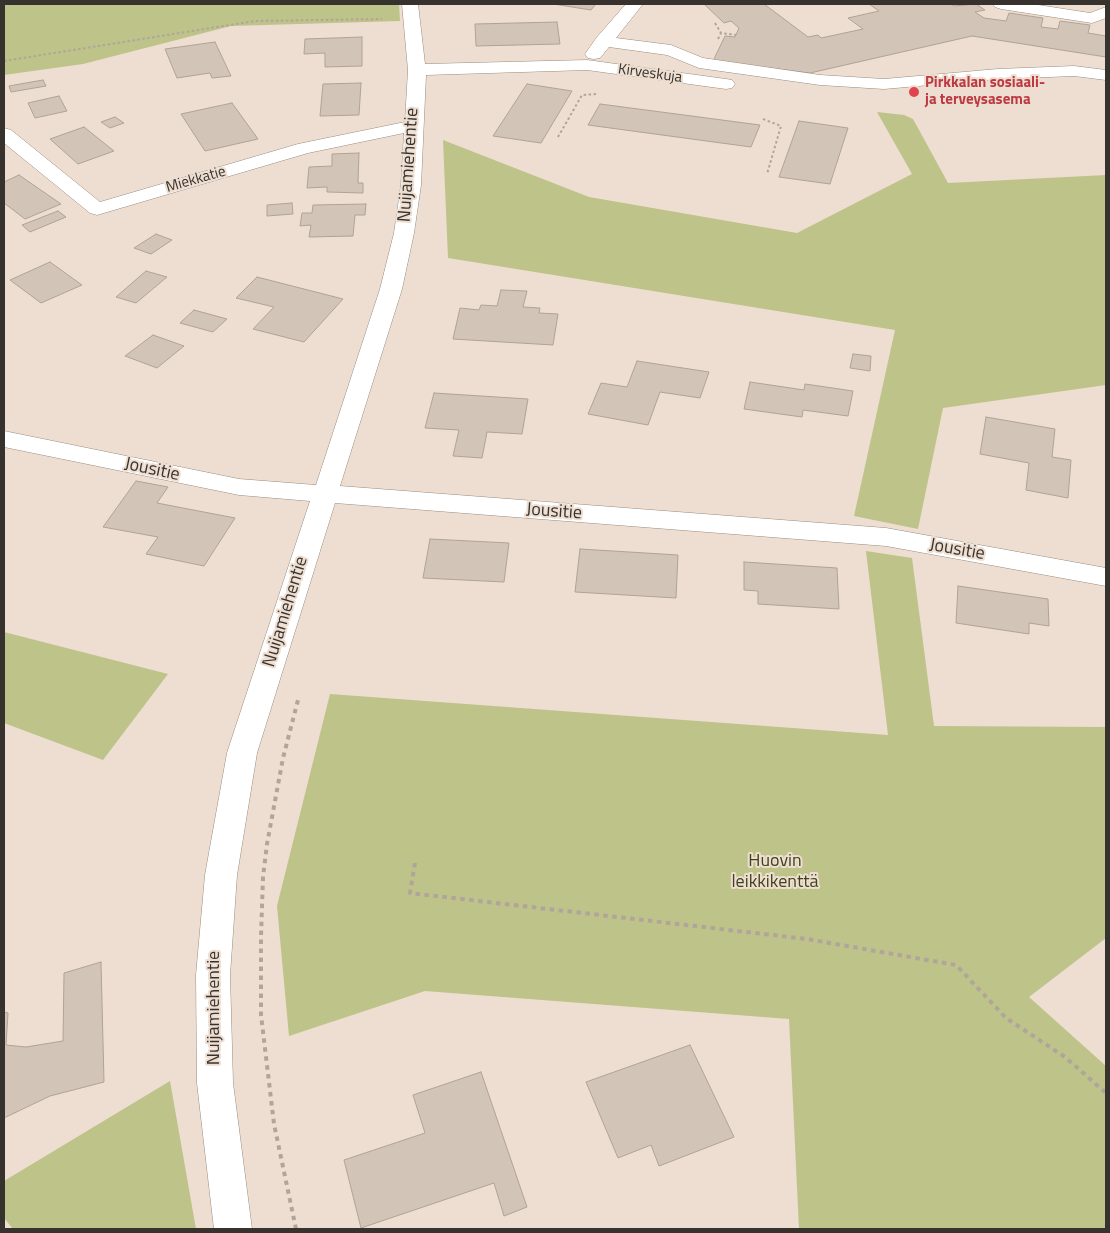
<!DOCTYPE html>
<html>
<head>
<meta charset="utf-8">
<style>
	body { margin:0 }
	#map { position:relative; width:1110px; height:1233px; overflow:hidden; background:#edded1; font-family:"Titillium Web",sans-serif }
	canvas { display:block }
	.frame { position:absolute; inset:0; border:5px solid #37322d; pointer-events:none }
</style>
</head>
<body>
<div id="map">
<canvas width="1110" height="1233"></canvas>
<div class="frame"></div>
</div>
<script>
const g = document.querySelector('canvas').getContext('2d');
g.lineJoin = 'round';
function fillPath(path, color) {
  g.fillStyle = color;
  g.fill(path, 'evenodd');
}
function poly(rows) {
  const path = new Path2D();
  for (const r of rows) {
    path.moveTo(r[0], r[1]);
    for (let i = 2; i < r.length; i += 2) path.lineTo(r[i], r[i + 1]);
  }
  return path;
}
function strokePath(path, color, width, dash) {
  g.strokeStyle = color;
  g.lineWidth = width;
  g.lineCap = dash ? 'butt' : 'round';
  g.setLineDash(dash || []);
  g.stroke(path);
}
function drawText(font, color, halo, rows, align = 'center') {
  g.font = font + ' "Titillium Web",sans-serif';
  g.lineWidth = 4;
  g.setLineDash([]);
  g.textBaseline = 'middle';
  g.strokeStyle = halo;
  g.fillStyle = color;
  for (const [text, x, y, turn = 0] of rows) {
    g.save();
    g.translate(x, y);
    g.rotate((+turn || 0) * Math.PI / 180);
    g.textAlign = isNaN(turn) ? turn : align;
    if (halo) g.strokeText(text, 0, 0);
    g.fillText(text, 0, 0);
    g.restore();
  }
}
fillPath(poly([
	[4,4,399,4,400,21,231,26,83,64,4,75],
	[877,112,904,115,913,119,948,183,1106,175,1106,385,943,408,918,529,854,516,895,330,448,258,443,140,589,197,797,233,912,174],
	[866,551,912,558,934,726,1106,727,1106,938,1029,997,1106,1066,1106,1229,799,1229,789,1019,425,991,289,1036,277,906,330,694,888,735],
	[4,632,168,674,103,760,4,723],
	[170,1081,196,1229,13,1229,4,1218,4,1181]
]), '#bdc389');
const building = poly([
	[553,4,596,4,591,10,553,4],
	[704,4,764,4,808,37,818,35,821,38,863,29,848,18,879,11,869,4,951,4,954,6,976,4,985,10,975,12,984,18,1006,21,1009,13,1043,18,1041,27,1058,29,1060,21,1090,25,1088,33,1106,36,1106,57,972,36,810,73,713,61,725,36,735,37,739,28,731,21,724,23,704,4],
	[557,22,560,44,476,46,475,24,557,22],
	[362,37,362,66,325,67,325,53,304,54,305,39,362,37],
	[215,42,231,76,212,78,210,73,177,78,165,49,215,42],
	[43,80,46,86,11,92,9,86,43,80],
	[361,83,359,115,320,116,323,84,361,83],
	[527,84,572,91,541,143,493,136,527,84],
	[59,96,67,111,35,118,28,103,59,96],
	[232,103,258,139,205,151,181,114,232,103],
	[600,104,760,125,751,147,588,125,600,104],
	[115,117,124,123,110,128,101,122,115,117],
	[799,121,848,128,830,184,779,177,799,121],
	[84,127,114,151,78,164,50,139,84,127],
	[359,153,358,183,363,183,363,193,327,192,327,187,307,188,309,167,332,166,332,154,359,153],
	[19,175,61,204,25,219,4,203,4,182,19,175],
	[292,203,293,214,267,216,267,205,292,203],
	[366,204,365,215,355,215,353,236,309,237,311,225,300,226,302,213,312,213,313,205,366,204],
	[58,211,66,217,30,232,22,225,58,211],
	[156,234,172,240,151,254,134,248,156,234],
	[50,262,82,285,41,303,10,280,50,262],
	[146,271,167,277,136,303,116,297,146,271],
	[257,277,343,299,304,342,253,329,274,307,236,298,257,277],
	[501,290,527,291,523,307,540,308,539,313,558,314,553,345,453,339,460,308,479,310,481,305,497,306,501,290],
	[194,310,227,319,213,332,180,323,194,310],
	[153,335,184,346,157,368,125,356,153,335],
	[853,354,871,356,870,371,850,368,853,354],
	[637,361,709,372,700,398,660,392,648,425,588,414,601,383,627,387,637,361],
	[750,382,804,390,805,384,853,391,848,416,803,410,802,417,744,409,750,382],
	[434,393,528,399,522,434,487,432,482,458,453,456,459,430,425,428,434,393],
	[986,417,1055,429,1052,457,1071,460,1068,498,1026,490,1029,463,980,454,986,417],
	[136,481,168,487,157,503,235,518,204,566,146,554,158,537,103,527,136,481],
	[430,539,509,543,504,582,423,578,430,539],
	[580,549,678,555,676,598,575,592,580,549],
	[744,562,837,568,839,609,758,604,758,591,744,590,744,562],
	[958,586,1048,599,1049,626,1029,623,1029,634,956,623,958,586],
	[101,962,104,1082,50,1096,4,1118,4,1012,8,1013,6,1045,26,1047,63,1041,64,973,101,962],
	[690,1045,734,1137,659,1166,651,1145,618,1158,586,1082,690,1045],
	[481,1072,527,1207,504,1216,494,1183,361,1228,344,1160,425,1133,413,1095,481,1072]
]);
fillPath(building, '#d2c4b7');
strokePath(building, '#b0a295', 1);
const minor = poly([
	[402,4,418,4,425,64,587,60,726,79,732,80,735,84,732,88,726,89,587,70,426,75,421,185,414,233,402,289,340,486,886,528,1106,568,1106,586,886,546,335,503,257,753,237,875,230,975,233,1083,252,1229,214,1229,197,1083,196,975,205,875,227,753,310,501,239,495,4,447,4,431,239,479,316,485,380,289,394,233,401,185,404,133,308,153,97,215,90,213,4,143,4,128,11,130,100,202,298,144,405,122,408,70,402,4],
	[626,4,643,4,616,38,671,45,703,58,820,75,884,79,998,69,1074,66,1106,70,1106,80,1074,76,998,79,884,89,820,85,699,68,667,55,609,47,600,58,594,59,588,58,585,54,597,37,626,4],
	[993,4,1032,4,1090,13,1106,7,1106,18,1092,23,1001,9,995,7,993,4]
]);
strokePath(minor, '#998c80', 1);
strokePath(poly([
	[715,23,721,33],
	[718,39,721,33,736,35],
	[4,61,255,21,382,19],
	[763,119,781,126,767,174],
	[558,137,582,95,597,94]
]), '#b1a59b', 2, [2.5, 2.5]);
strokePath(poly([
	[415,863,410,893,807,939,956,965,1006,1018,1065,1057,1106,1093],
	[296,1229,274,1124,261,1015,261,937,263,877,267,844,283,758,298,700]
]), '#b1a59b', 4, [4.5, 4.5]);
fillPath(minor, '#fff');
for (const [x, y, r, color] of [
	[914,92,6,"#e0444e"]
]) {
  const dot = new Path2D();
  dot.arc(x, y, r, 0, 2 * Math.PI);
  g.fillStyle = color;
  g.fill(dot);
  strokePath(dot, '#edded1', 2);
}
drawText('15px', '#37322d', '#edded1', [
	["Kirveskuja",650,74,8],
	["Miekkatie",196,180,-16]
]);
drawText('bold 15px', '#be3a42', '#edded1', [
	["Pirkkalan sosiaali-",925,83],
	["ja terveysasema",925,100]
], 'left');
drawText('18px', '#37322d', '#edded1', [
	["Nuijamiehentie",409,165,-86],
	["Jousitie",152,470,12],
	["Jousitie",554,512,4],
	["Jousitie",957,550,10],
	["Nuijamiehentie",286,612,-73],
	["Nuijamiehentie",215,1008,-90]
]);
drawText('18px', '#40431b', '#edded1', [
	["Huovin",775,862],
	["leikkikenttä",775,883]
]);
</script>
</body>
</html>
